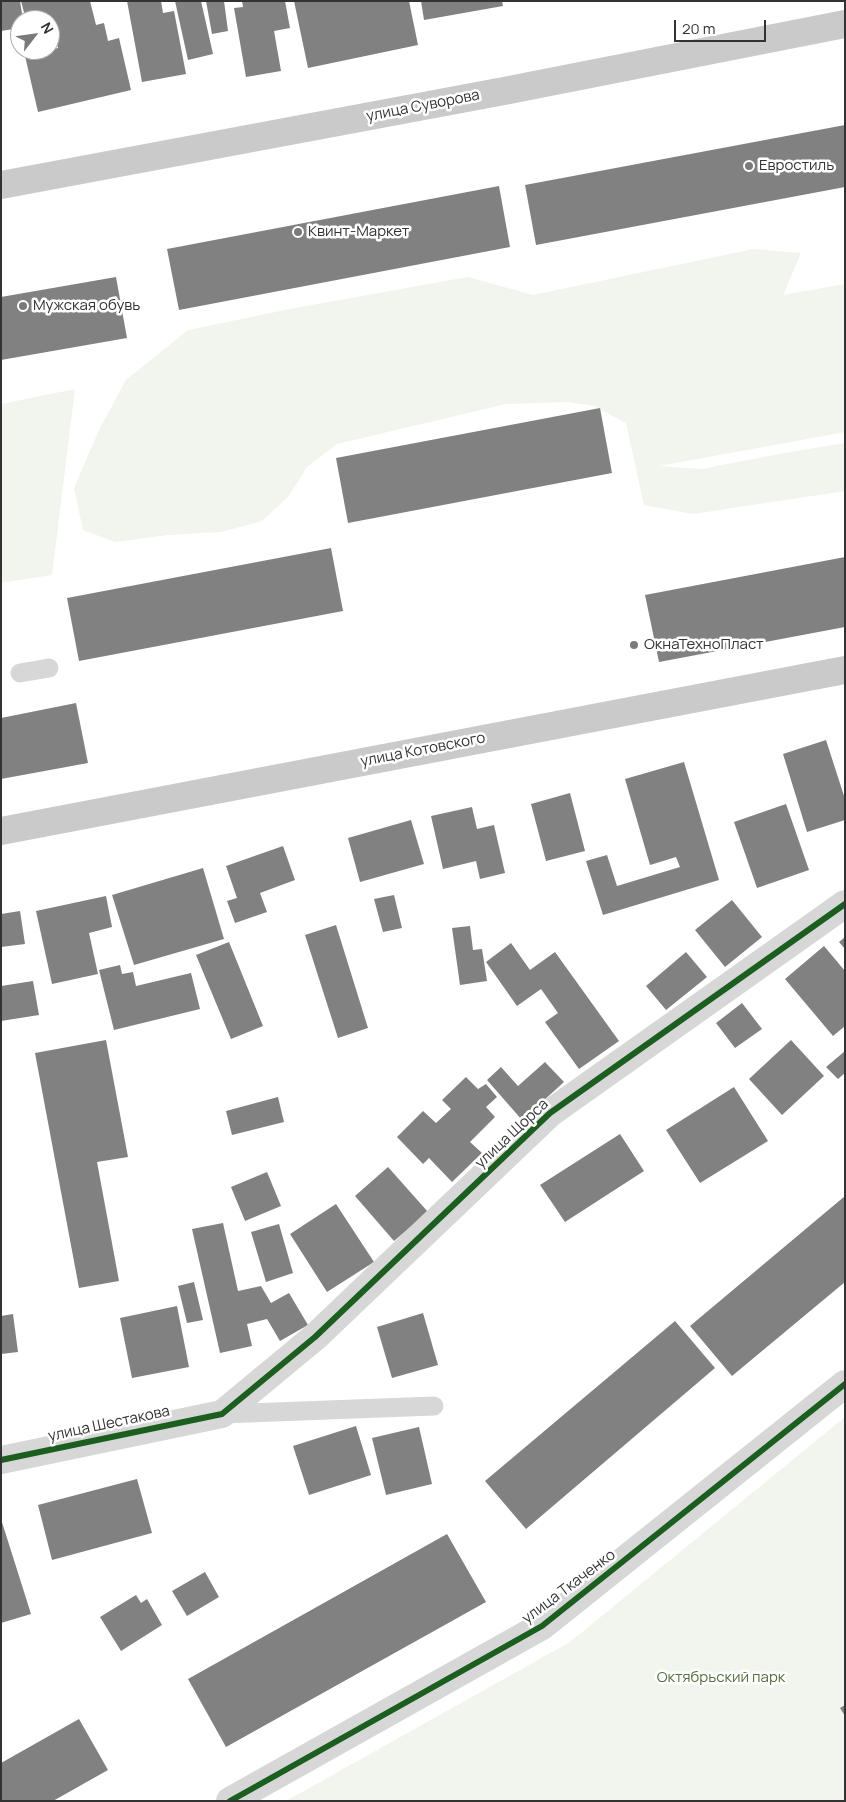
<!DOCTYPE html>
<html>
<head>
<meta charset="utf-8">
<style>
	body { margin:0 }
	#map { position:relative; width:846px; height:1802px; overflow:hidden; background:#fff; font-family:Manrope,sans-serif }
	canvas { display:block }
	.frame { position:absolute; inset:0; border:2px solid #333; pointer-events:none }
	.north { position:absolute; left:10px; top:10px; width:50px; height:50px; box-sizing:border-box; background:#fff; border:1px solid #adadad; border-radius:50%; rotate:60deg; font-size:14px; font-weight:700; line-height:20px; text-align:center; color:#333 }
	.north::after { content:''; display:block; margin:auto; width:18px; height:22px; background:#7a7a7a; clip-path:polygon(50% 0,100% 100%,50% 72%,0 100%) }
	.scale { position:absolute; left:674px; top:20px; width:92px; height:22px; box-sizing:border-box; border:2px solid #333; border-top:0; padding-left:6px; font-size:15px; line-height:18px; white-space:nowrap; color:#333; -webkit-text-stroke:4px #fff; paint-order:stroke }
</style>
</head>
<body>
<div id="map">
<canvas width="846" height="1802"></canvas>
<div class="frame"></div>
<div class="north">N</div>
<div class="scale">20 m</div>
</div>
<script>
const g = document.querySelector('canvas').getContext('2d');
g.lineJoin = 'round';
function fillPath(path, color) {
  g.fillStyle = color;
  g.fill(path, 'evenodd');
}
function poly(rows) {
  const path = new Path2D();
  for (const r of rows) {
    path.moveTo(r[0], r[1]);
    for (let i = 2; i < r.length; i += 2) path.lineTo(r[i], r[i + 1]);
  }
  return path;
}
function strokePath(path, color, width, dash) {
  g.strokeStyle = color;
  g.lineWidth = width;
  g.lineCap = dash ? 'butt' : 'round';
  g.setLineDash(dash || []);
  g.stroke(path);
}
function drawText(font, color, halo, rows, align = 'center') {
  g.font = font + ' Manrope,sans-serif';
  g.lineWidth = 5;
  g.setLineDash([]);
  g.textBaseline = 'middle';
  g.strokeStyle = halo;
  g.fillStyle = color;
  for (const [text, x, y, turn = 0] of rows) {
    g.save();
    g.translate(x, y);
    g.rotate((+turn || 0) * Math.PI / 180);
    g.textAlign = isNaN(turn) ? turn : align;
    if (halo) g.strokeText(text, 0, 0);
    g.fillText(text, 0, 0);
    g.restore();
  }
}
fillPath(poly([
	[754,249,801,253,783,295,845,284,845,432,659,466,702,469,779,454,845,443,845,491,693,514,644,505,626,423,594,406,568,402,506,404,337,444,307,467,288,497,262,521,221,532,168,535,115,542,83,530,74,488,100,428,126,380,188,330,295,308,468,277,533,295],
	[75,389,52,575,1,583,1,404],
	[845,1417,845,1801,286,1801,570,1642]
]), '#f1f5ed');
fillPath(poly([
	[1,1,20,1,23,20,20,20,20,28,1,31],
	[21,1,90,1,96,25,104,23,108,41,119,38,131,90,38,112,25,56,58,48,54,32,50,33,50,20,26,20],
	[127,1,161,1,163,13,174,11,186,74,142,82],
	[175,1,201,1,213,54,188,60],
	[206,1,224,1,228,31,212,34],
	[242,1,285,1,290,28,274,31,281,71,246,77,234,8,243,7],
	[294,1,409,1,418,45,308,68],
	[421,1,502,1,503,6,424,20],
	[845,125,845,187,536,245,525,185],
	[499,186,510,247,179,310,167,249],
	[116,277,127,338,1,360,1,297],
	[600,408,612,473,348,523,336,458],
	[331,548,343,611,79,661,67,598],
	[845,557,845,627,659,662,645,595],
	[76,703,88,763,1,779,1,718],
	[826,740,845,799,845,820,807,832,783,754],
	[684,762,719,880,603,915,586,861,607,855,617,886,680,867,676,857,650,865,625,779],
	[570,793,585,851,546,861,531,804],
	[786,804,809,870,757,888,734,822],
	[472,807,477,829,494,825,505,873,480,879,476,861,443,869,431,816],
	[411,820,424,864,360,882,348,838],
	[283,846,295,880,260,893,267,912,235,923,227,901,237,898,226,866],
	[203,868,224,939,134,965,112,895],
	[394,895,402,928,383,932,374,899],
	[106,896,112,927,89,933,98,974,52,984,36,911],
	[732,900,762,937,725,967,695,930],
	[20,911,25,944,1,947,1,914],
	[336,925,368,1028,338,1038,305,935],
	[470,926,473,950,482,949,487,981,460,985,452,928],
	[845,937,845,949,839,942],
	[229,942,263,1026,231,1039,196,955],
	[511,943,530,970,555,952,619,1041,579,1069,545,1022,558,1013,541,989,517,1006,486,962],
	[824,946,845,971,845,1026,833,1036,785,979],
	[686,952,707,977,666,1010,646,986],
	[120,965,122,974,133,972,136,986,191,973,200,1009,114,1030,99,970],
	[33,981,39,1015,1,1021,1,986],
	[742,1003,762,1029,735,1048,716,1023],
	[106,1040,128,1157,97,1162,119,1281,79,1288,35,1053],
	[791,1040,824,1076,782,1115,749,1079],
	[845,1051,845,1073,838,1079,826,1067],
	[545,1062,564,1082,522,1120,487,1080,501,1067,518,1086],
	[466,1077,478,1089,486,1084,497,1097,486,1107,495,1117,470,1142,482,1153,452,1182,429,1158,423,1164,397,1137,423,1111,436,1123,451,1109,442,1100],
	[734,1087,768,1141,700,1183,666,1130],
	[278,1097,284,1122,232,1135,226,1111],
	[620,1134,644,1171,565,1222,540,1185],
	[388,1167,428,1212,394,1241,355,1196],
	[267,1172,281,1206,245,1221,231,1187],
	[845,1196,845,1282,732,1376,690,1326],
	[336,1204,374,1262,327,1292,290,1234],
	[223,1223,238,1291,261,1286,271,1303,289,1293,308,1325,280,1341,267,1319,247,1324,252,1346,220,1353,192,1229],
	[279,1224,293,1273,266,1282,251,1232],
	[194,1282,203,1320,187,1323,178,1286],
	[177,1306,189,1367,132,1378,120,1318],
	[423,1313,438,1365,392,1378,377,1327],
	[13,1314,18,1352,1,1354,1,1316],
	[675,1321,715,1368,526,1529,485,1481],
	[356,1426,371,1475,309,1495,293,1446],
	[419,1427,432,1484,386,1495,372,1438],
	[137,1479,152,1533,52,1560,38,1505],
	[1,1519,31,1614,1,1623],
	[447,1534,486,1602,226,1747,188,1679],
	[205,1572,219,1597,187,1616,172,1591],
	[136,1595,141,1603,147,1599,162,1625,121,1651,100,1617],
	[845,1705,845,1716,840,1708],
	[79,1719,108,1770,53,1801,1,1801,1,1763]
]), '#818181');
strokePath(poly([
	[20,673,49,668],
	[222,1414,434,1406]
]), '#d7d7d7', 19);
strokePath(poly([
	[1,1460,222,1414,315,1337,550,1113,845,904],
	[230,1801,542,1626,845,1384]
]), '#d7d7d7', 28);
strokePath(poly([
	[1,185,504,91,845,24],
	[1,831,845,670]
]), '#cacaca', 28);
strokePath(poly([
	[1,1460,222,1414,315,1337,550,1113,845,904],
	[230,1801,542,1626,845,1384]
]), '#1b5e20', 6);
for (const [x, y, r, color] of [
	[749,166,5,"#7a7a7a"],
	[298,232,5,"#7a7a7a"],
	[23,306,5,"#7a7a7a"],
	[634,645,5,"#7a7a7a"]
]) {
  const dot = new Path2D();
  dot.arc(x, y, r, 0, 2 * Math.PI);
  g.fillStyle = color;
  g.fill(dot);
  strokePath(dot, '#fff', 2);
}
drawText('15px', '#333', '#fff', [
	["улица Суворова",423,106,-11],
	["улица Котовского",423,750,-11],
	["улица Щорса",512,1134,-43],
	["улица Шестакова",109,1424,-12],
	["улица Ткаченко",569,1587,-37]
]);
drawText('15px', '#333', '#fff', [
	["Евростиль",759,166],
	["Квинт-Маркет",308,232],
	["Мужская обувь",33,306],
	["ОкнаТехноПласт",644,645]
], 'left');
drawText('15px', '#56703f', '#fff', [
	["Октябрьский парк",721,1678]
]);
</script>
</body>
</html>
